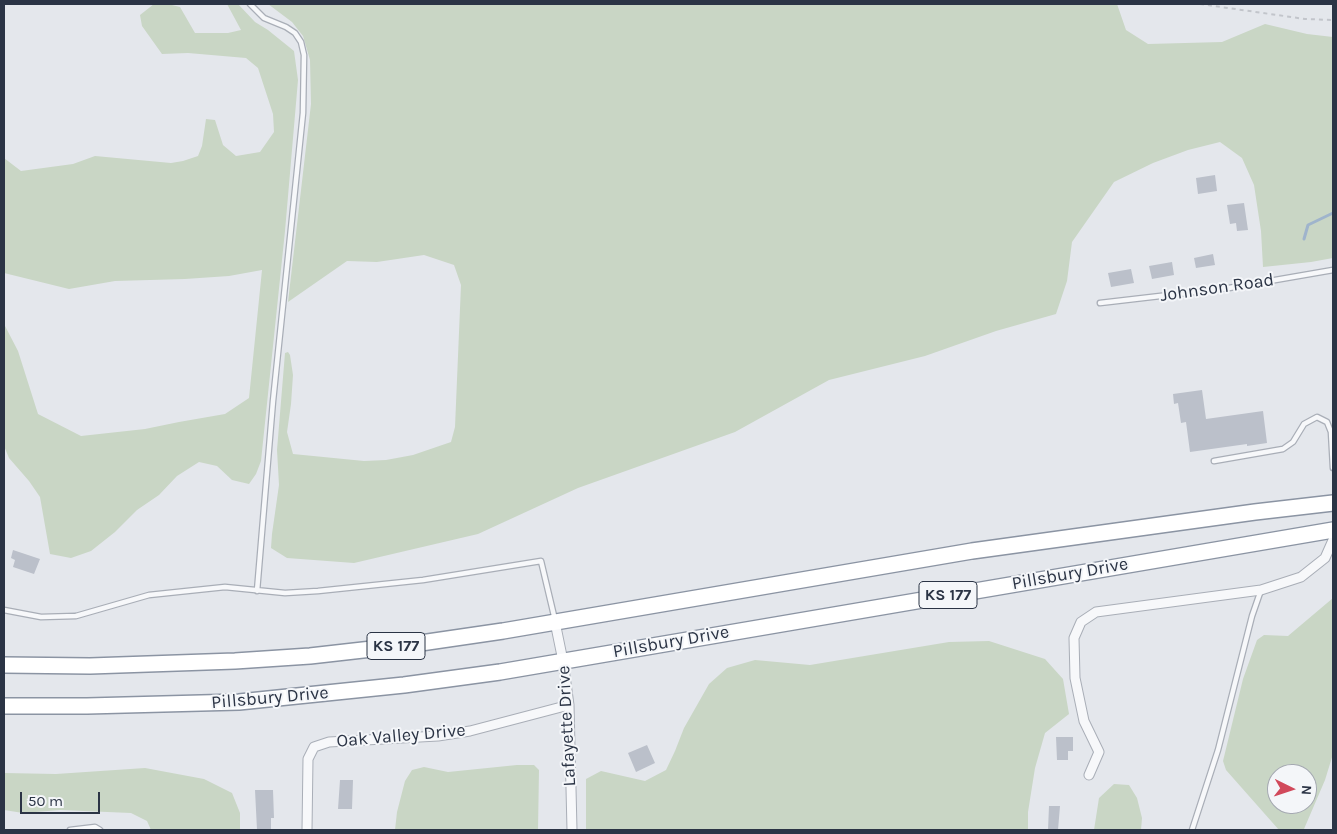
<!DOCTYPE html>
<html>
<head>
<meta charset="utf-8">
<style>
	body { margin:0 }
	#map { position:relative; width:1337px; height:834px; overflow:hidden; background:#e4e7ec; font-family:Karla,sans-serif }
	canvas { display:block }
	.frame { position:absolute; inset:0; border:5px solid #2b3445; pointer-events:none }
	.north { position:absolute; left:1267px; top:764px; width:50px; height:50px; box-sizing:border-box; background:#f4f6f9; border:1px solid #a4a8b1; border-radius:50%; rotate:94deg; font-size:14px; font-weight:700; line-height:20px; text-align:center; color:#2b3445 }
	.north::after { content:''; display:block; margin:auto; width:18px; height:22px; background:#d1495b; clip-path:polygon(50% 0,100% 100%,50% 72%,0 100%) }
	.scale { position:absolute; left:20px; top:792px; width:80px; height:22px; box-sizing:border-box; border:2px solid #2b3445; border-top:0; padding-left:6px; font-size:15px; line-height:18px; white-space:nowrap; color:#2b3445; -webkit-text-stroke:4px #f4f6f9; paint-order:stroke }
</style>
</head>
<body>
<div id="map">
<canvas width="1337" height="834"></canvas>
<div class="frame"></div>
<div class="north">N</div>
<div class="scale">50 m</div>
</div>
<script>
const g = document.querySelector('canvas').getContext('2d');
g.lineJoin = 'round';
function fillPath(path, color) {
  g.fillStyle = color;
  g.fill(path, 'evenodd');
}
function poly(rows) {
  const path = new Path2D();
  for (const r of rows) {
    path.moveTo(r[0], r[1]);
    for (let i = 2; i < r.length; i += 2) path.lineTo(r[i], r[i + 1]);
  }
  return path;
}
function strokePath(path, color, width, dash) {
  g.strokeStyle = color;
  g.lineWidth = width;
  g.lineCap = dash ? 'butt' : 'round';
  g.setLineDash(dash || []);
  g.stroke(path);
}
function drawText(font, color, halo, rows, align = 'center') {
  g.font = font + ' Karla,sans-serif';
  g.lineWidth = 4;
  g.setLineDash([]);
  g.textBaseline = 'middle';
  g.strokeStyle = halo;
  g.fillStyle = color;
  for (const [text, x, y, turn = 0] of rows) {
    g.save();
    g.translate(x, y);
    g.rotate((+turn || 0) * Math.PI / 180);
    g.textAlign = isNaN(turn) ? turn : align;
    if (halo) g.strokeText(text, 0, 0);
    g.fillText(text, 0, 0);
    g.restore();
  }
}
fillPath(poly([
	[154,4,172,5,180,7,195,33,228,33,241,30,227,4,238,4,255,22,268,30,294,51,298,80,285,231,261,461,256,474,249,484,232,480,217,466,199,462,177,476,159,495,137,510,115,532,91,551,71,558,50,554,40,497,29,481,9,458,4,446,4,324,18,351,38,414,81,436,145,429,179,422,225,414,249,398,262,270,229,276,185,279,115,281,69,289,4,273,4,158,21,171,73,164,95,156,171,163,183,161,198,156,202,146,206,119,215,120,223,145,236,156,260,152,274,132,273,114,258,68,246,58,188,53,162,54,142,26,140,15],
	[268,4,1117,4,1126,30,1148,44,1222,42,1265,24,1307,34,1333,37,1333,258,1311,262,1263,267,1261,231,1254,185,1242,158,1220,142,1188,150,1153,163,1114,182,1072,242,1067,281,1056,314,996,331,925,356,829,380,735,432,578,488,478,534,354,563,287,558,271,548,272,534,279,485,277,450,285,353,288,352,290,355,293,375,291,404,287,432,293,454,364,461,386,460,413,455,451,442,455,427,461,285,454,265,424,255,377,262,347,261,288,302,311,104,310,60,303,36,292,22],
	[1333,598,1333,754,1325,780,1304,829,1279,830,1226,770,1223,761,1243,679,1257,640,1264,635,1288,636],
	[1277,774,1307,774,1307,804,1277,804],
	[989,641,1045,659,1063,679,1069,714,1045,733,1035,768,1028,812,1028,830,586,830,586,779,601,771,645,781,666,770,675,751,684,728,709,684,727,668,755,660,810,665,949,642],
	[517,765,534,765,539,770,538,830,395,830,397,812,405,781,412,770,424,767,448,772],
	[145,768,204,779,232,793,240,813,240,830,151,830,147,821,131,813,60,810,23,813,4,810,4,773,56,774],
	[1114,784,1129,785,1137,798,1142,818,1141,830,1094,830,1099,798]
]), '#c9d6c5');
strokePath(poly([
	[1304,239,1308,225,1333,213]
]), '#9fb4cc', 3);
fillPath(poly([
	[1215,175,1217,191,1198,194,1196,178],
	[1244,203,1248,230,1237,231,1236,223,1230,224,1227,205],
	[1213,254,1215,265,1196,268,1194,258],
	[1172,262,1174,275,1152,279,1149,266],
	[1131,269,1134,283,1111,287,1108,273],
	[1202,390,1206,419,1263,411,1267,443,1247,446,1247,444,1190,452,1186,422,1181,423,1178,403,1174,404,1173,394],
	[13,550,40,559,34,574,13,567,15,560,11,558],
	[1056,737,1073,737,1073,751,1068,751,1068,760,1057,760],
	[647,745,655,763,636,772,628,753],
	[340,780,353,780,352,809,338,809],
	[255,790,273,790,274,818,271,818,271,830,257,830],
	[1049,806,1060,806,1058,830,1048,830]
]), '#bbc0ca');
const lane = poly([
	[250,4,264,18,286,27,295,33,301,42,304,55,303,113,273,401,257,591],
	[1100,303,1229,288,1333,270],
	[1214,461,1283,449,1293,442,1304,424,1317,417,1327,422,1331,432,1333,468],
	[4,610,41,617,76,616,149,595,225,587,285,593,318,591,423,580,541,561,555,620],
	[70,830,95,827,100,830],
	[1192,830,1218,750,1252,616,1261,590]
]);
const street = poly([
	[555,622,563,661,569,705,572,830],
	[1089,775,1099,752,1084,721,1075,678,1074,638,1081,622,1096,612,1261,590,1301,577,1325,558,1333,540],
	[307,830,308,759,314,747,329,742,438,736,470,731,569,705]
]);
const highway = poly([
	[4,665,90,666,235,661,310,656,407,645,503,631,972,551,1255,512,1333,503],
	[4,706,87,706,239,702,404,685,500,672,1333,530]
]);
strokePath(lane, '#a9aeb7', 7);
strokePath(street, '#a9aeb7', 11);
strokePath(highway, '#8b94a3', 18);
strokePath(poly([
	[1200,4,1305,19,1333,20]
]), '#c2c5cb', 2, [4, 4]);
strokePath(lane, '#f7f8fa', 4.5);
strokePath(street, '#f7f8fa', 9);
strokePath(highway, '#fff', 15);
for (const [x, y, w] of [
	[948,595,58],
	[396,646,58]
]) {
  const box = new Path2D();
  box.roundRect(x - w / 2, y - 13.5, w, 27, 4);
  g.fillStyle = '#f4f6f9';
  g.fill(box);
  strokePath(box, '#2b3445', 1);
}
drawText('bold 16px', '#2b3445', null, [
	["KS 177",948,595],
	["KS 177",396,646]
]);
drawText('18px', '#2b3445', '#f4f6f9', [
	["Johnson Road",1217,288,-8],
	["Pillsbury Drive",1070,574,-10],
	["Pillsbury Drive",671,642,-10],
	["Pillsbury Drive",270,698,-5],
	["Lafayette Drive",567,726,-93],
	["Oak Valley Drive",401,736,-5]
]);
</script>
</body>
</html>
